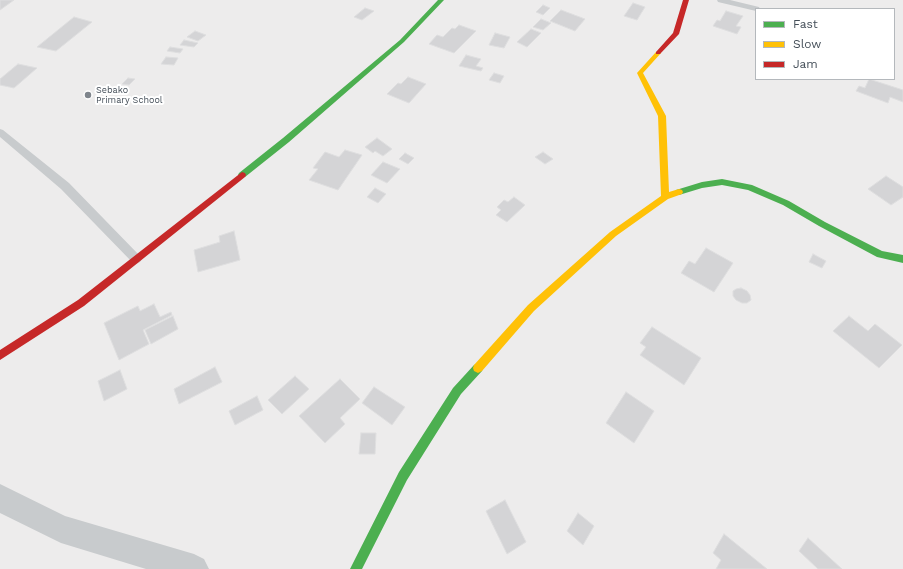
<!DOCTYPE html>
<html>
<head>
<meta charset="utf-8">
<style>
	body { margin:0 }
	#map { position:relative; width:903px; height:569px; overflow:hidden; background:#edecec; font-family:"Work Sans",sans-serif }
	canvas { display:block }
	.legend { position:absolute; left:755px; top:8px; width:140px; height:72px; box-sizing:border-box; background:#fff; border:1px solid #b4b8bc; margin:0; padding:5px 7px; list-style:none; font-size:12px; color:#444e58 }
	.legend li { display:flex; align-items:center; gap:8px; height:20px }
	.legend b { width:20px; border:1px solid #b4b8bc }
</style>
</head>
<body>
<div id="map">
<canvas width="903" height="569"></canvas>
<ul class="legend">
<li><b style="height:5px;background:#4caf50"></b>Fast</li>
<li><b style="height:5px;background:#ffc107"></b>Slow</li>
<li><b style="height:5px;background:#c62828"></b>Jam</li>
</ul>
</div>
<script>
const g = document.querySelector('canvas').getContext('2d');
g.lineJoin = 'round';
function fillPath(path, color) {
  g.fillStyle = color;
  g.fill(path, 'evenodd');
}
function poly(rows) {
  const path = new Path2D();
  for (const r of rows) {
    path.moveTo(r[0], r[1]);
    for (let i = 2; i < r.length; i += 2) path.lineTo(r[i], r[i + 1]);
  }
  return path;
}
function strokePath(path, color, width, dash) {
  g.strokeStyle = color;
  g.lineWidth = width;
  g.lineCap = dash ? 'butt' : 'round';
  g.setLineDash(dash || []);
  g.stroke(path);
}
function drawText(font, color, halo, rows, align = 'center') {
  g.font = font + ' "Work Sans",sans-serif';
  g.lineWidth = 4;
  g.setLineDash([]);
  g.textBaseline = 'middle';
  g.strokeStyle = halo;
  g.fillStyle = color;
  for (const [text, x, y, turn = 0] of rows) {
    g.save();
    g.translate(x, y);
    g.rotate((+turn || 0) * Math.PI / 180);
    g.textAlign = isNaN(turn) ? turn : align;
    if (halo) g.strokeText(text, 0, 0);
    g.fillText(text, 0, 0);
    g.restore();
  }
}
const building = poly([
	[0,0,14,0,0,10,0,0],
	[633,3,645,7,637,20,624,16,633,3],
	[543,5,550,8,543,15,536,12,543,5],
	[365,8,374,11,362,20,354,17,365,8],
	[561,10,585,19,575,31,550,21,561,10],
	[726,11,743,16,736,26,741,27,737,34,713,26,717,20,720,21,726,11],
	[74,17,92,22,56,51,37,47,74,17],
	[541,19,551,23,543,30,533,27,541,19],
	[459,25,476,31,454,53,429,44,437,35,443,37,452,28,455,29,459,25],
	[531,29,541,33,527,47,517,42,531,29],
	[195,31,206,35,198,41,187,37,195,31],
	[495,33,510,37,504,48,489,45,495,33],
	[184,40,198,43,194,47,180,45,184,40],
	[170,47,183,49,180,53,167,51,170,47],
	[466,55,481,59,476,66,483,68,481,71,459,66,466,55],
	[166,57,178,58,174,65,161,64,166,57],
	[18,64,37,68,14,88,0,85,0,79,18,64],
	[494,73,504,76,500,83,489,80,494,73],
	[408,77,426,84,409,103,387,94,398,83,401,84,408,77],
	[128,78,135,79,129,85,122,84,128,78],
	[869,79,903,90,903,102,890,97,888,103,856,91,859,86,865,88,869,79],
	[377,138,392,149,383,156,375,151,373,153,365,147,377,138],
	[345,150,362,155,338,190,309,180,318,169,313,168,325,152,339,157,345,150],
	[543,152,553,159,545,164,535,157,543,152],
	[405,153,414,158,408,164,399,159,405,153],
	[383,162,400,169,387,183,371,175,383,162],
	[886,176,903,187,903,197,891,205,868,189,886,176],
	[375,188,386,194,378,203,367,197,375,188],
	[514,197,525,205,507,222,496,215,501,210,497,207,504,200,508,202,514,197],
	[234,231,240,260,198,272,194,250,220,242,219,236,234,231],
	[706,248,733,263,714,292,681,273,689,261,695,264,706,248],
	[813,254,826,261,822,268,809,262,813,254],
	[741,288,747,291,750,295,751,300,747,303,742,303,736,300,733,296,733,291,736,289,741,288],
	[154,304,160,317,171,312,172,315,143,330,149,344,119,360,104,323,138,306,140,311,154,304],
	[173,316,178,329,151,344,145,330,173,316],
	[849,316,868,331,875,324,902,345,879,368,833,331,849,316],
	[652,327,701,358,684,385,640,355,646,347,640,343,652,327],
	[215,367,222,382,179,404,174,389,215,367],
	[120,370,127,389,104,401,98,381,120,370],
	[295,376,309,389,282,414,268,400,295,376],
	[340,379,360,399,340,418,345,424,325,443,299,416,340,379],
	[374,387,405,407,392,425,362,403,374,387],
	[626,392,654,411,634,443,606,423,626,392],
	[257,396,263,410,235,425,229,411,257,396],
	[361,433,376,433,375,454,359,454,361,433],
	[505,500,526,542,507,554,486,511,505,500],
	[578,513,594,526,583,545,567,531,578,513],
	[724,534,767,569,716,569,721,560,713,553,724,534],
	[808,538,842,569,818,569,799,551,808,538]
]);
fillPath(building, '#d4d4d6');
strokePath(building, '#dededf', 1);
fillPath(poly([
	[717,0,730,0,759,7,760,9,756,9,756,11,718,2,717,0],
	[0,129,3,130,69,183,140,256,142,259,140,262,136,264,132,262,61,189,0,137,0,129]
]), '#c8cbcd');
fillPath(poly([
	[0,484,65,516,194,554,204,559,209,569,146,569,61,543,0,513,0,484]
]), '#c8cbcd');
fillPath(poly([
	[438,0,444,0,404,42,289,142,245,177,239,177,238,175,239,173,283,138,400,40,438,0],
	[722,179,752,185,789,201,825,222,882,251,903,255,903,263,877,257,819,226,783,205,748,190,722,185,702,188,679,195,675,192,676,190,702,182,722,179],
	[478,363,482,365,483,368,482,371,461,394,407,480,362,569,350,569,399,472,453,388,474,365,478,363]
]), '#4caf50');
fillPath(poly([
	[658,51,661,53,643,73,666,116,669,192,679,189,682,190,683,192,682,194,668,199,616,236,534,311,482,371,478,373,474,371,473,368,474,365,528,305,610,232,661,196,658,116,637,73,656,52,658,51]
]), '#ffc107');
fillPath(poly([
	[683,0,689,0,679,34,660,54,656,54,656,52,673,33,683,0],
	[242,172,245,173,246,175,245,177,84,306,0,360,0,350,78,300,242,172]
]), '#c62828');
for (const [x, y, r, color] of [
	[88,95,4,"#7f858c"]
]) {
  const dot = new Path2D();
  dot.arc(x, y, r, 0, 2 * Math.PI);
  g.fillStyle = color;
  g.fill(dot);
  strokePath(dot, '#fff', 1.5);
}
drawText('9px', '#444e58', '#fff', [
	["Sebako",96,90],
	["Primary School",96,100]
], 'left');
</script>
</body>
</html>
